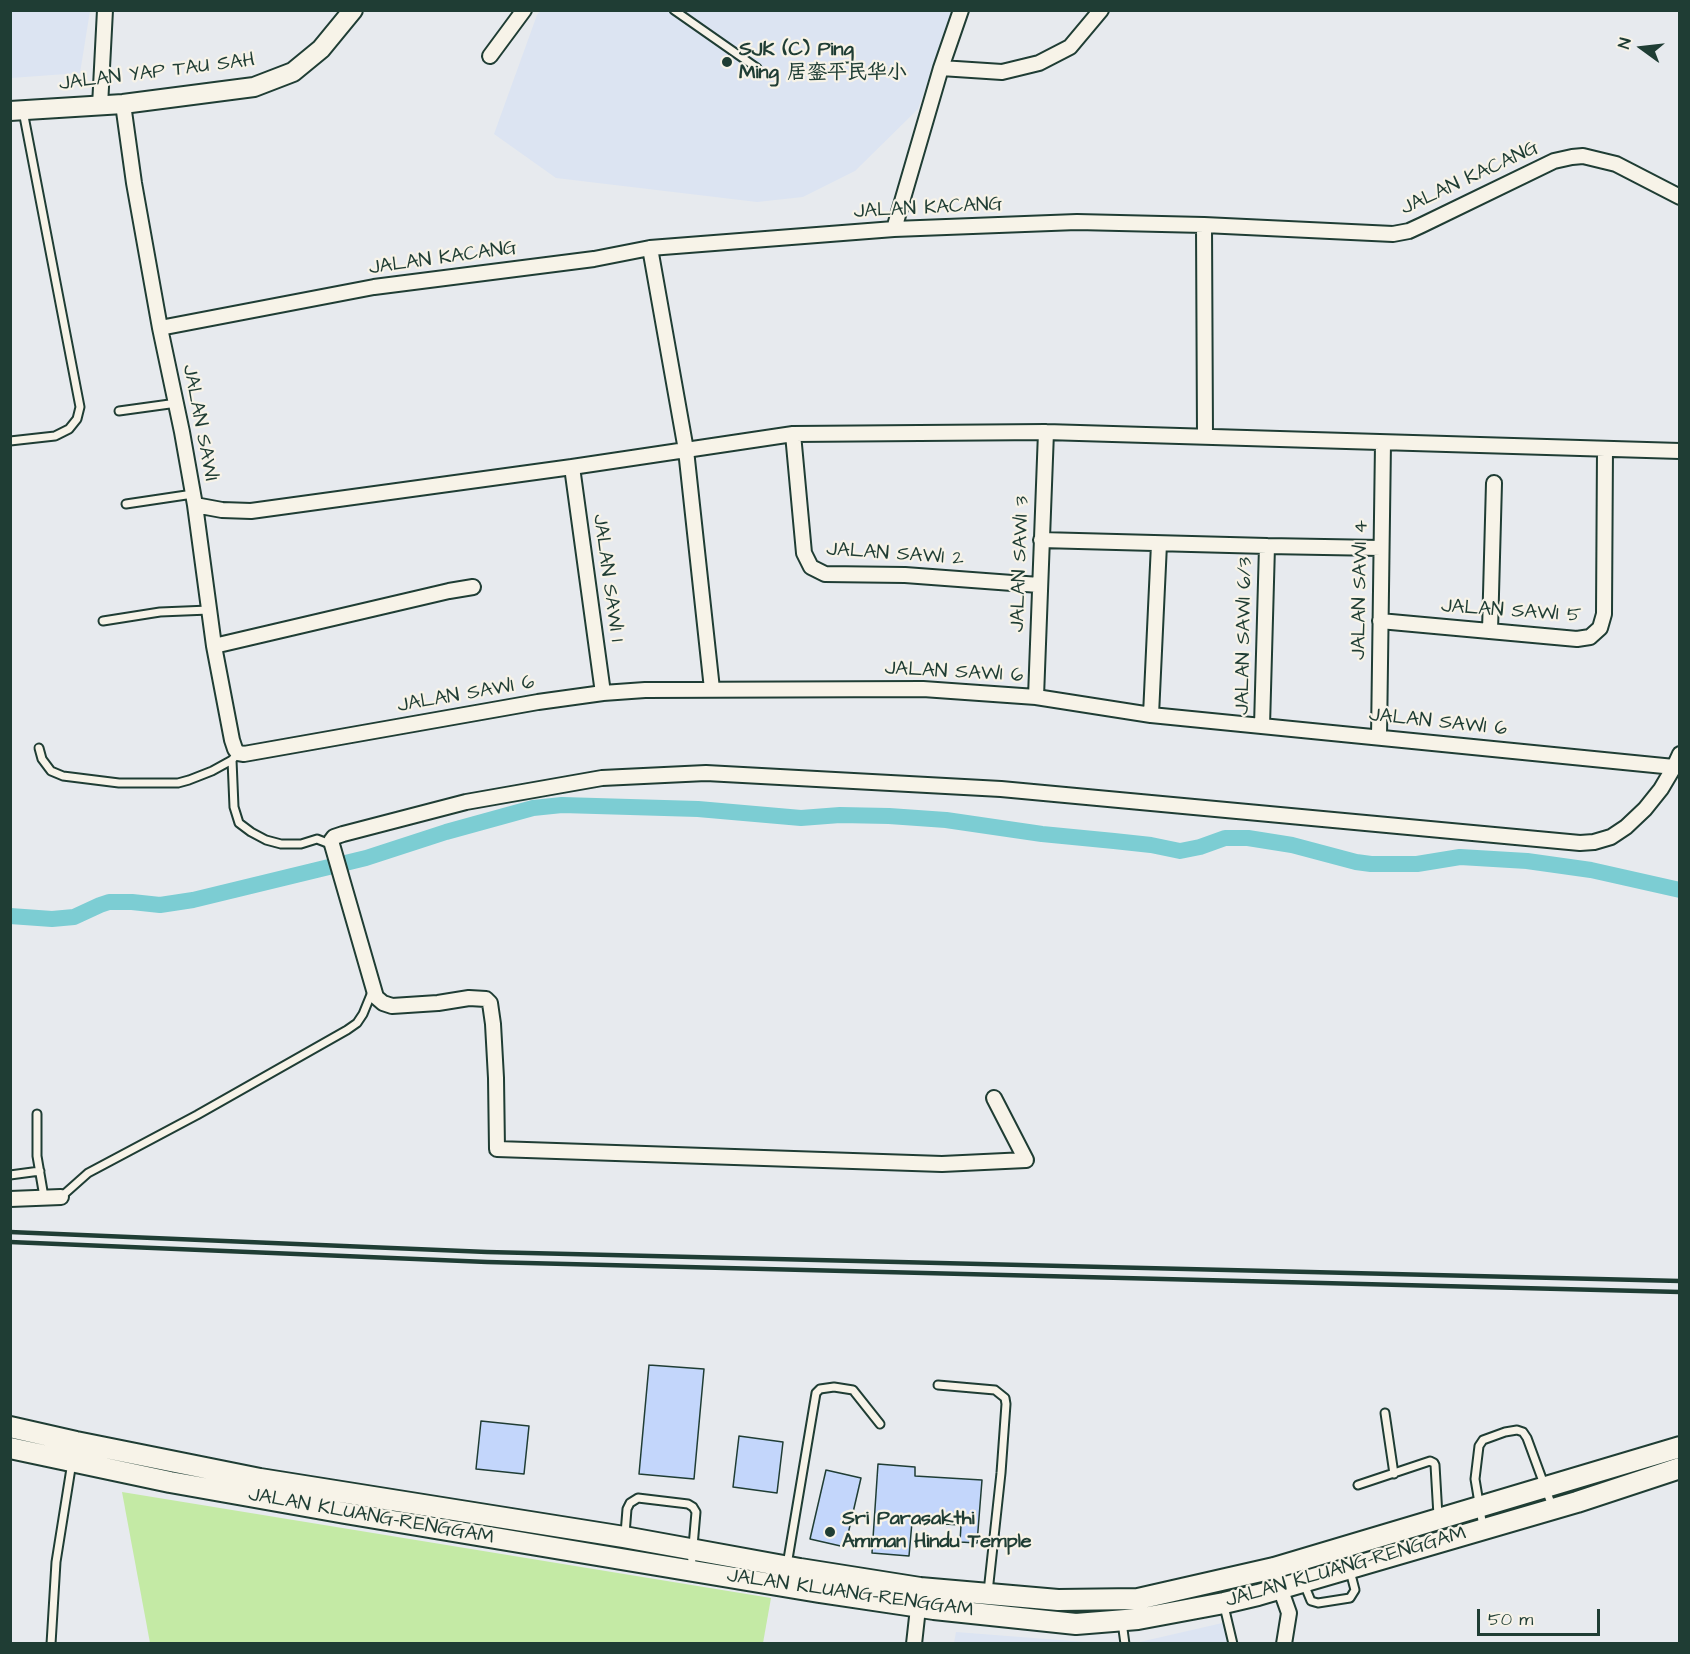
<!DOCTYPE html>
<html>
<head>
<meta charset="utf-8">
<style>
	body { margin:0 }
	#map { position:relative; width:1690px; height:1654px; overflow:hidden; background:#e7eaee; font-family:"Architects Daughter",sans-serif }
	canvas { display:block }
	.frame { position:absolute; inset:0; border:12px solid #1f3d34; pointer-events:none }
	.north { position:absolute; left:1612px; top:18px; width:60px; height:60px; -webkit-text-stroke:4px #f7f3e8; paint-order:stroke; rotate:285deg; font-size:16px; font-weight:700; line-height:24px; text-align:center; color:#1f3d34 }
	.north::after { content:''; display:block; margin:auto; width:21px; height:27px; background:#1f3d34; clip-path:polygon(50% 0,100% 100%,50% 72%,0 100%) }
	.scale { position:absolute; left:1477px; top:1609px; width:123px; height:27px; box-sizing:border-box; border:3px solid #1f3d34; border-top:0; padding-left:8px; font-size:18px; line-height:21px; white-space:nowrap; color:#1f3d34; -webkit-text-stroke:4px #f7f3e8; paint-order:stroke }
</style>
</head>
<body>
<div id="map">
<canvas width="1690" height="1654"></canvas>
<div class="frame"></div>
<div class="north">N</div>
<div class="scale">50 m</div>
</div>
<script>
const g = document.querySelector('canvas').getContext('2d');
g.lineJoin = 'round';
function fillPath(path, color) {
  g.fillStyle = color;
  g.fill(path, 'evenodd');
}
function poly(rows) {
  const path = new Path2D();
  for (const r of rows) {
    path.moveTo(r[0], r[1]);
    for (let i = 2; i < r.length; i += 2) path.lineTo(r[i], r[i + 1]);
  }
  return path;
}
function strokePath(path, color, width, dash) {
  g.strokeStyle = color;
  g.lineWidth = width;
  g.lineCap = dash ? 'butt' : 'round';
  g.setLineDash(dash || []);
  g.stroke(path);
}
function drawText(font, color, halo, rows, align = 'center') {
  g.font = font + ' "Architects Daughter","LXGW WenKai TC",sans-serif';
  g.lineWidth = 4.5;
  g.setLineDash([]);
  g.textBaseline = 'middle';
  g.strokeStyle = halo;
  g.fillStyle = color;
  for (const [text, x, y, turn = 0] of rows) {
    g.save();
    g.translate(x, y);
    g.rotate((+turn || 0) * Math.PI / 180);
    g.textAlign = isNaN(turn) ? turn : align;
    if (halo) g.strokeText(text, 0, 0);
    g.fillText(text, 0, 0);
    g.restore();
  }
}
fillPath(poly([
	[11,10,90,11,80,73,11,78],
	[540,11,953,11,918,109,855,171,803,197,757,202,556,178,494,134,537,15],
	[1231,1621,1236,1643,1131,1644],
	[956,1632,1098,1643,954,1643]
]), '#dce4f2');
fillPath(poly([
	[122,1492,771,1598,763,1643,150,1643]
]), '#c4eaa5');
strokePath(poly([
	[10,916,52,919,74,917,100,905,109,902,132,902,160,905,193,900,366,858,446,832,533,808,562,805,698,809,801,818,840,815,889,816,946,820,1042,834,1114,841,1151,845,1180,851,1200,847,1225,838,1248,838,1292,845,1356,862,1371,864,1417,864,1460,857,1527,861,1591,870,1680,890]
]), '#7ccdd3', 16);
const building = poly([
	[649,1365,704,1369,694,1479,639,1474,649,1365],
	[481,1421,529,1426,524,1474,476,1469,481,1421],
	[739,1436,783,1442,777,1493,733,1487,739,1436],
	[878,1464,915,1467,915,1476,982,1480,977,1543,960,1542,961,1525,912,1522,909,1556,872,1553,878,1464],
	[826,1470,861,1478,845,1547,810,1539,826,1470]
]);
fillPath(building, '#c3d6fb');
strokePath(building, '#1f3d34', 1.5);
const service = poly([
	[674,10,757,68],
	[119,411,177,403],
	[10,441,55,436,69,429,77,419,80,407,23,111],
	[126,504,193,494],
	[103,621,160,612,209,610],
	[39,748,42,759,51,771,63,776,119,783,178,783,189,780,212,771,232,760,238,753],
	[232,760,234,807,239,823,251,832,266,840,281,844,301,844,317,839,330,844],
	[37,1114,37,1156,44,1197],
	[10,1175,40,1171],
	[61,1197,88,1173,197,1115,347,1030,357,1023,363,1014,372,992],
	[938,1385,995,1390,1005,1398,1006,1404,1001,1473,988,1592],
	[1385,1413,1394,1474],
	[1358,1485,1430,1461,1434,1463,1435,1465,1438,1516],
	[1483,1527,1475,1479,1479,1446,1483,1440,1505,1432,1517,1430,1523,1432,1527,1438,1552,1506],
	[625,1534,627,1509,630,1503,638,1498,688,1504,693,1507,696,1512,691,1569],
	[787,1565,816,1393,820,1389,834,1387,853,1390,880,1424],
	[1304,1584,1311,1601,1318,1603,1350,1598,1355,1590,1350,1571],
	[1224,1606,1233,1644],
	[1122,1622,1125,1644],
	[51,1644,56,1562,72,1462]
]);
const minor = poly([
	[490,56,524,10],
	[941,68,1002,72,1039,63,1070,47,1101,10],
	[123,104,134,183,160,328,182,432,195,505,214,646,232,740,235,749,238,753,244,754,538,702,603,693,645,690,923,689,1036,697,1151,715,1674,767],
	[100,106,105,10],
	[1204,225,1205,436],
	[894,229,941,68,961,10],
	[650,248,686,450,712,689],
	[160,328,374,287,594,259,650,248,894,229,1077,222,1204,225,1393,234,1409,231,1422,225,1554,161,1572,157,1583,156,1616,164,1680,197],
	[793,434,804,553,811,567,825,574,905,575,1039,585],
	[572,467,603,693],
	[195,505,222,510,251,511,572,467,793,434,1046,432,1680,451],
	[1041,540,1267,546,1381,548],
	[1380,621,1577,639,1590,637,1600,628,1604,614,1605,449],
	[1490,631,1494,483],
	[214,646,449,591,473,587],
	[1036,697,1046,432],
	[1151,715,1159,544],
	[1262,726,1267,546],
	[1379,737,1383,443],
	[994,1098,1026,1160,942,1164,497,1149,496,1078,493,1024,490,1003,486,999,469,998,438,1003,392,1006,383,1003,376,997,331,841,334,837,343,834,466,802,602,778,706,773,1001,789,1580,843,1594,842,1611,837,1626,827,1645,809,1661,789,1674,767,1680,754],
	[10,1199,61,1197],
	[1278,1582,1289,1613,1284,1644],
	[914,1644,919,1599]
]);
const tertiary = poly([
	[10,111,123,104,254,87,293,72,321,49,353,10]
]);
const secondary = poly([
	[10,1427,76,1442,260,1479,624,1537,800,1569,920,1588,1058,1600,1138,1599,1274,1568,1680,1447],
	[10,1448,170,1482,345,1513,819,1592,934,1609,1076,1624,1138,1619,1224,1603,1258,1595,1577,1502,1680,1468]
]);
strokePath(service, '#1f3d34', 11);
strokePath(minor, '#1f3d34', 18);
strokePath(tertiary, '#1f3d34', 22);
strokePath(secondary, '#1f3d34', 24);
strokePath(service, '#f7f3e8', 7);
strokePath(minor, '#f7f3e8', 14);
strokePath(tertiary, '#f7f3e8', 18);
strokePath(secondary, '#f7f3e8', 20);
strokePath(poly([
	[10,1232,487,1252,1680,1281],
	[10,1242,487,1262,1680,1292]
]), '#1f3d34', 4.5);
for (const [x, y, r, color] of [
	[727,62,6,"#1f3d34"],
	[830,1532,6,"#1f3d34"]
]) {
  const dot = new Path2D();
  dot.arc(x, y, r, 0, 2 * Math.PI);
  g.fillStyle = color;
  g.fill(dot);
  strokePath(dot, '#f7f3e8', 2);
}
drawText('bold 20px', '#1f3d34', '#f7f3e8', [
	["SJK (C) Ping",739,51],
	["Ming 居銮平民华小",739,74],
	["Sri Parasakthi",842,1520],
	["Amman Hindu Temple",842,1543]
], 'left');
drawText('20px', '#1f3d34', '#f7f3e8', [
	["JALAN YAP TAU SAH",157,73,-7],
	["JALAN KACANG",1470,179,-25],
	["JALAN KACANG",928,209,-3],
	["JALAN KACANG",443,259,-8],
	["JALAN SAWI",199,423,79],
	["JALAN SAWI 2",895,555,4],
	["JALAN SAWI 3",1021,564,-88],
	["JALAN SAWI 1",607,578,82],
	["JALAN SAWI 4",1361,590,-89],
	["JALAN SAWI 5",1511,612,4],
	["JALAN SAWI 6/3",1245,636,-89],
	["JALAN SAWI 6",954,673,3],
	["JALAN SAWI 6",466,695,-10],
	["JALAN SAWI 6",1438,723,6],
	["JALAN KLUANG-RENGGAM",371,1517,10],
	["JALAN KLUANG-RENGGAM",1346,1568,-16],
	["JALAN KLUANG-RENGGAM",850,1594,8]
]);
</script>
</body>
</html>
